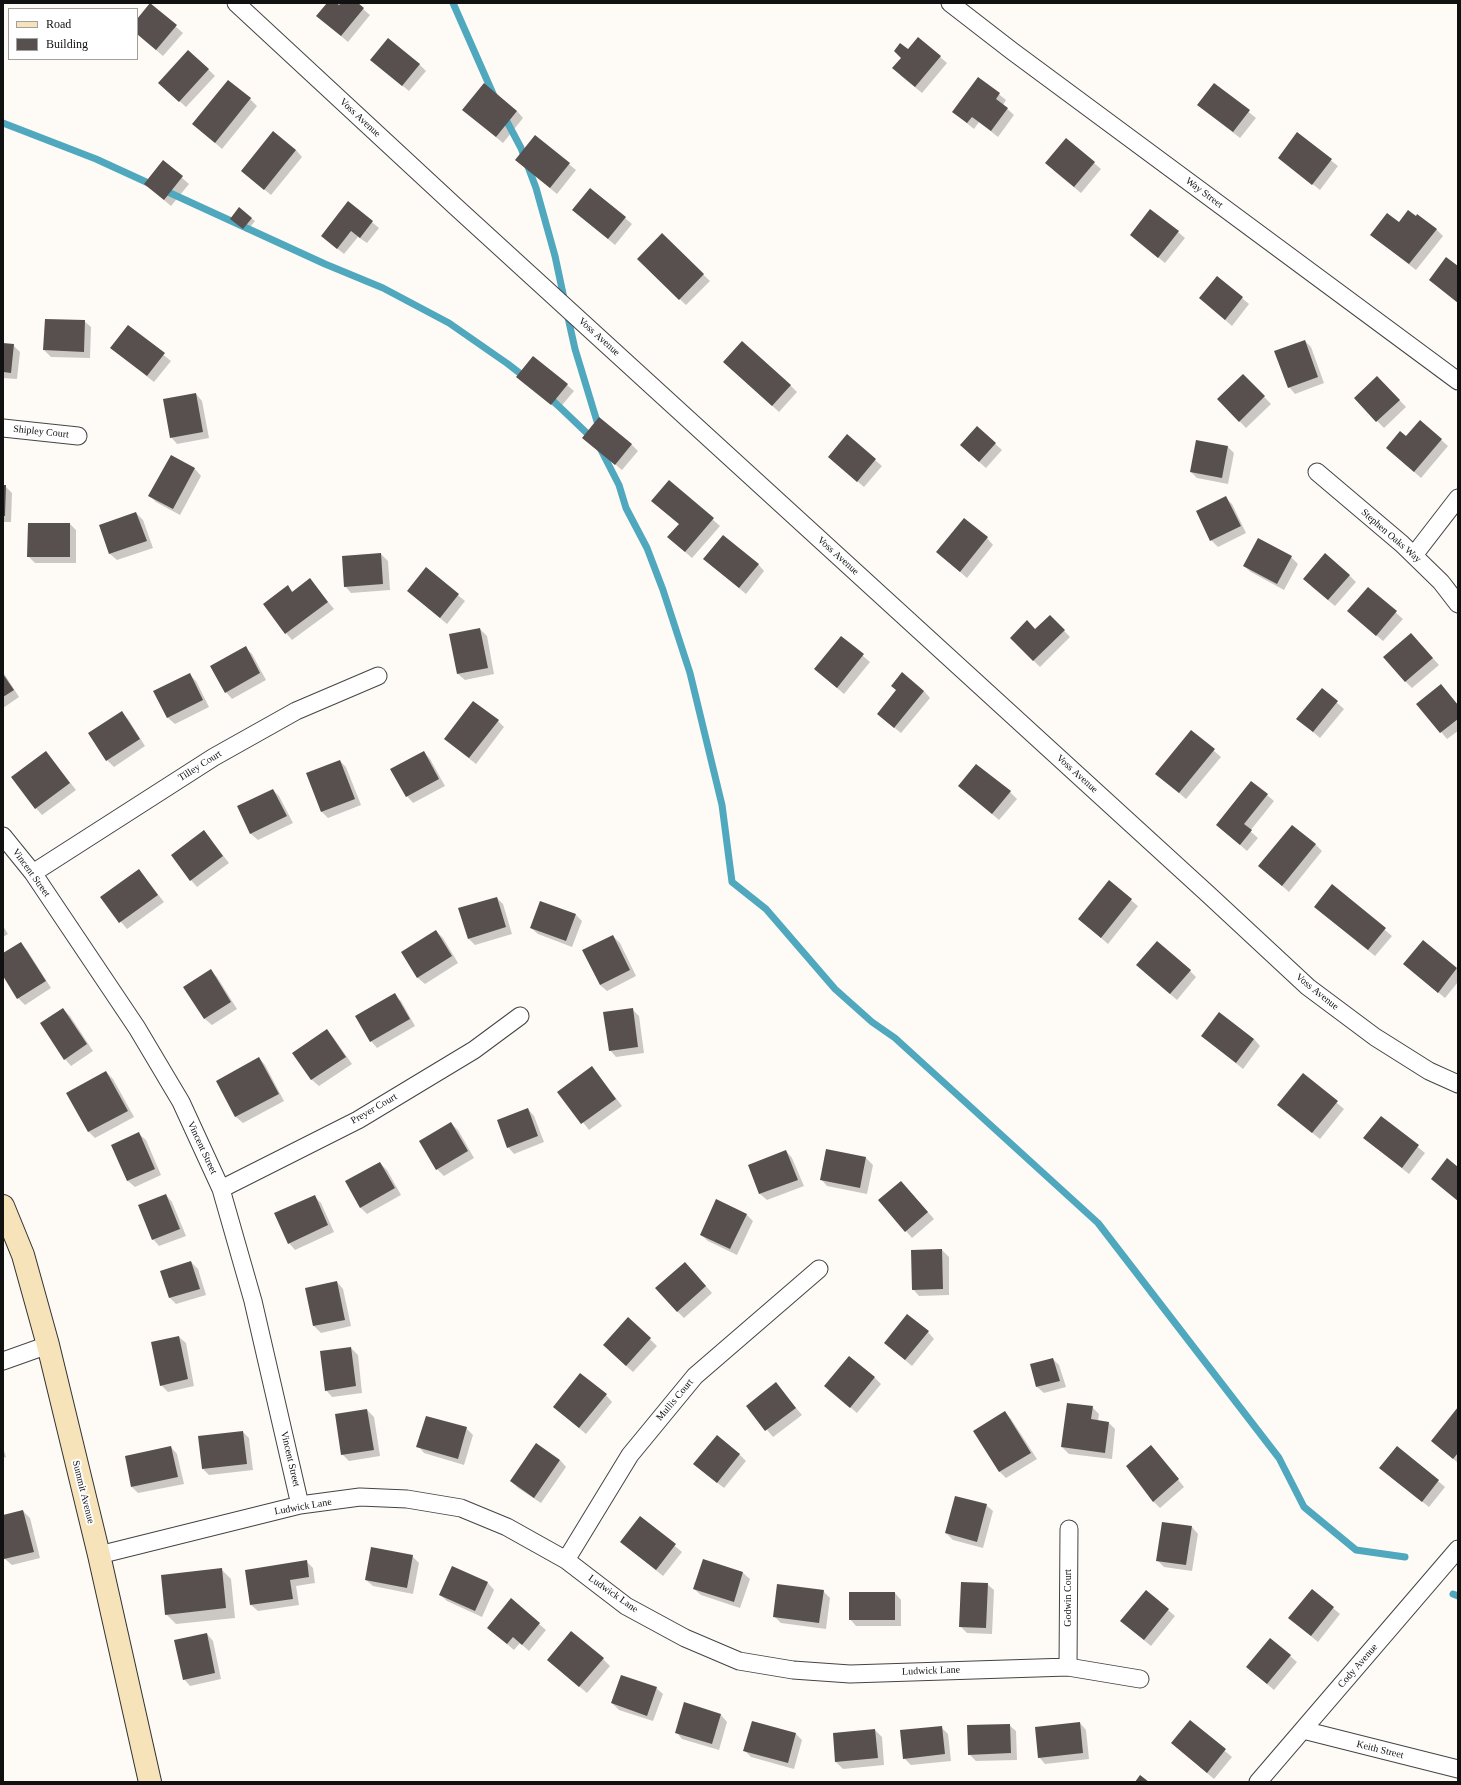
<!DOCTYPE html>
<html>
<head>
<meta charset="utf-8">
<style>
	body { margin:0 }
	#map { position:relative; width:1461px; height:1785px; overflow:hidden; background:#fefbf6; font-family:"Times New Roman",serif }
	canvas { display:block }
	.frame { position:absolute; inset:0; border:4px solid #111; pointer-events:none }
	.legend { position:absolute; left:8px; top:8px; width:130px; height:52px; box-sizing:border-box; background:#fff; border:1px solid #a0a0a0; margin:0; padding:5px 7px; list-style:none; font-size:12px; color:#111 }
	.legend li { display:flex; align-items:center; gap:8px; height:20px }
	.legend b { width:20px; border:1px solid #a0a0a0 }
</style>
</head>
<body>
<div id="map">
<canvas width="1461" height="1785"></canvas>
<div class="frame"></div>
<ul class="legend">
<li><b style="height:5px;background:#f6e3b9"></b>Road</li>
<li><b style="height:11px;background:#58504e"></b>Building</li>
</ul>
</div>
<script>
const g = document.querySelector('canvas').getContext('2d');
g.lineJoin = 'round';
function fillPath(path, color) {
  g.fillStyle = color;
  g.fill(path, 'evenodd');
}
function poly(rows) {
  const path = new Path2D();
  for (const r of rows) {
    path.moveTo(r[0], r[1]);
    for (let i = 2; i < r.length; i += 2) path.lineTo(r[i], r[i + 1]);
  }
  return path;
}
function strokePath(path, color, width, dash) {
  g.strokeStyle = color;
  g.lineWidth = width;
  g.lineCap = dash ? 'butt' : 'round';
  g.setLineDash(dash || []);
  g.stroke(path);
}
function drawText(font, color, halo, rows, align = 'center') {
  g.font = font + ' "Times New Roman",serif';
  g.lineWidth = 4;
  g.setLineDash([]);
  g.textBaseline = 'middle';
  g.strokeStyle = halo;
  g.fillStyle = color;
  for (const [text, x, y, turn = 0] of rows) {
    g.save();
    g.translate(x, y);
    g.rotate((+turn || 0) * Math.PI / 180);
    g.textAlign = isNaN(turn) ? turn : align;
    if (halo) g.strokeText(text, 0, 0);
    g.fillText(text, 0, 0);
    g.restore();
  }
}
fillPath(poly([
	[328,3,335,3,339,7,342,3,356,3,370,15,348,42,317,16],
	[150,4,183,33,163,56,137,34,137,20],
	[918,38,947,63,922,93,900,75,908,51],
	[419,64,426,71,409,91,378,66],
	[208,69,215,76,186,107,166,89],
	[979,78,1006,100,1003,105,1014,115,998,137,979,122,974,129,953,112],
	[1214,84,1256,118,1240,138,1198,105],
	[250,99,257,106,222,149,193,124],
	[463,110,517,111,523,118,503,143],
	[1297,134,1338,166,1320,190,1279,158],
	[535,136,576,170,557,194,516,160],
	[296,150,302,157,271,195,242,171],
	[163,161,189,184,171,206,145,184],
	[1094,163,1101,169,1081,193,1053,170],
	[349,203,379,228,367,243,358,237,344,254,329,242],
	[239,209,255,221,246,232,234,222],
	[573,210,625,218,632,224,615,245],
	[1399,224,1436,229,1443,236,1416,270,1371,235],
	[1178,232,1185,238,1165,263,1131,235],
	[662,235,710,281,686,305,638,259],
	[1217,277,1249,304,1232,326,1200,298],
	[84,321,91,327,90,358,51,357,44,350],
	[128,326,171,361,154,382,111,348],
	[1305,341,1311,347,1324,383,1295,394,1289,387],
	[3,344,13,345,20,352,17,379,3,378],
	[731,368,790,385,797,392,779,412],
	[1243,375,1271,404,1246,428,1218,399],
	[1377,377,1406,407,1384,428,1355,399],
	[524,383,567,385,574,391,558,410],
	[196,394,202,401,209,438,177,444,171,437],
	[1420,421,1448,446,1421,478,1394,454],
	[977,427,1002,450,986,468,968,452],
	[847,436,882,466,864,487,836,463],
	[584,438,631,444,638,451,622,470],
	[1227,446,1234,453,1228,484,1197,478,1191,472],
	[171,456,195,469,201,476,180,515,156,502,150,496],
	[669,481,720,526,692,558,668,537,680,525,659,507],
	[3,486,5,486,12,493,11,522,3,522],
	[1226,498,1232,504,1246,533,1218,547,1211,540,1197,512],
	[136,513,143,520,153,548,117,560,110,554,100,526],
	[70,524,76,530,76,563,35,563,28,556],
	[987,538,993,545,967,578,937,552],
	[381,554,388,561,390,590,351,593,345,586],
	[1291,557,1298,564,1284,590,1251,572,1244,566],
	[704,559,758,564,764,571,746,594],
	[426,569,465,601,447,624,408,591],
	[1349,575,1356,582,1335,606,1311,586],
	[310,580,334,609,292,640,286,633,287,586,293,592],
	[1368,588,1403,619,1383,641,1355,617],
	[1050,616,1070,637,1040,667,1011,638,1035,630],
	[480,629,487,636,494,674,465,680,458,674],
	[1411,634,1439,665,1412,688,1405,681],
	[841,637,870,662,844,694,815,669],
	[246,648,252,654,266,680,232,699,226,692],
	[3,672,19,697,3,708],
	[189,674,196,681,209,707,175,724,168,718,155,692],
	[1441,685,1458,705,1458,731,1447,739,1418,704],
	[1322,689,1344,709,1320,738,1298,719],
	[924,691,930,698,901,733,885,720],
	[122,713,128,719,145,746,114,767,107,760],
	[498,721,504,727,476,764,452,745],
	[1191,731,1221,757,1186,799,1157,774],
	[46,752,76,790,42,815,36,808],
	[424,752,430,759,445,786,413,803,407,796],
	[340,761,346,767,361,805,328,818,322,812,307,774],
	[1252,782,1274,801,1250,831,1258,838,1247,851,1217,825],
	[959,786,1010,792,1017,799,999,820],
	[273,790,279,796,293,823,258,840,251,834,238,807],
	[204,831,229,863,197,887,191,880],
	[1315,844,1322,851,1289,892,1259,866],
	[139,870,164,902,127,929,101,898],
	[1109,882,1138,906,1108,944,1079,919],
	[1332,886,1392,936,1375,956,1322,913],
	[497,898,503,904,512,934,475,945,469,939],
	[576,915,582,921,572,947,538,934,531,928],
	[3,926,8,934,3,937],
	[436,931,443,938,458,963,425,984,418,978,402,952],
	[613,936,620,943,636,976,607,991,600,985],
	[1423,941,1458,970,1458,982,1445,998,1404,964],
	[20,943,27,950,51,988,25,1005,18,998,3,974,3,954],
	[211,971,217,977,237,1009,212,1025,205,1019,185,987],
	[1190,971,1196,977,1177,1000,1144,972],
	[394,995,401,1001,415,1026,377,1048,371,1041],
	[63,1009,70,1016,93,1051,71,1066,65,1059],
	[632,1009,639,1016,644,1053,616,1057,610,1050],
	[327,1030,333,1037,352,1064,319,1086,312,1080,294,1053],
	[1202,1036,1254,1039,1260,1046,1243,1069],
	[259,1058,265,1065,284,1101,243,1123,236,1117,217,1081],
	[592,1067,622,1106,589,1130,559,1092],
	[106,1072,113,1079,134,1117,95,1138,89,1132,68,1093],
	[1303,1074,1344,1109,1320,1139,1285,1111],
	[528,1109,534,1116,544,1142,514,1154,508,1147],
	[1381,1117,1425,1153,1409,1174,1364,1138],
	[451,1123,458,1130,474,1158,444,1176,437,1169,421,1141],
	[139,1134,146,1140,161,1175,135,1187,128,1181,112,1146],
	[826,1150,866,1158,873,1165,867,1194,827,1186,821,1179],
	[786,1151,792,1158,804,1186,767,1200,760,1194,749,1165],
	[380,1163,387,1170,401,1195,367,1214,360,1207],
	[1458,1168,1458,1201,1432,1179],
	[907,1188,934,1219,912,1238,906,1231],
	[166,1195,172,1202,186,1236,159,1246,153,1239],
	[314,1196,321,1203,334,1232,295,1250,289,1243],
	[746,1214,753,1221,737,1255,708,1241,701,1235],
	[942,1250,949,1257,949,1295,919,1296,913,1289],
	[191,1262,198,1269,206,1295,176,1304,169,1297],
	[692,1270,712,1293,684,1318,677,1311],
	[337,1282,343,1289,351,1326,321,1333,314,1326,306,1289],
	[628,1318,657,1346,633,1372,611,1352],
	[928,1332,934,1339,912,1366,885,1343],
	[179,1337,186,1343,194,1386,168,1392,161,1385],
	[351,1348,358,1355,362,1393,332,1397,326,1390],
	[1053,1359,1059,1365,1066,1387,1044,1393,1037,1387],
	[875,1378,881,1384,857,1413,825,1386],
	[776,1384,802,1415,773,1437,747,1406],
	[606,1395,612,1402,586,1434,554,1407],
	[1092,1407,1099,1414,1098,1421,1108,1422,1115,1429,1112,1459,1069,1454,1062,1447],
	[1458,1409,1458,1463,1432,1441],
	[367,1410,374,1417,380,1456,349,1461,342,1454],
	[1005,1412,1011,1419,1037,1459,1006,1478,1000,1472,974,1431],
	[466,1428,473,1435,464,1465,424,1453,418,1446],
	[243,1432,249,1438,253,1470,209,1475,203,1469],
	[171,1447,177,1454,184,1484,138,1493,132,1487],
	[3,1448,6,1457,3,1458],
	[1157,1453,1184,1487,1160,1508,1153,1501],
	[739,1454,746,1461,724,1488,701,1470],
	[560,1460,566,1467,541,1503,518,1488,511,1481],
	[1387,1474,1438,1481,1445,1487,1429,1507],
	[986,1505,993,1511,983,1548,953,1540,946,1533],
	[23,1511,30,1518,40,1558,12,1565,5,1559,3,1550,3,1516],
	[640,1517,682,1552,663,1576,621,1542],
	[1192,1527,1198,1534,1192,1571,1164,1567,1157,1560],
	[412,1556,419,1563,413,1594,373,1586,366,1580],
	[703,1560,743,1573,750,1579,740,1608,701,1595,694,1589],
	[306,1561,313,1568,315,1583,296,1586,299,1605,258,1611,251,1605],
	[221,1569,231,1579,235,1618,176,1624,166,1614],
	[488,1583,494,1590,482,1617,447,1601,440,1595],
	[987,1584,994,1590,992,1634,967,1633,960,1626],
	[1312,1590,1340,1614,1318,1642,1296,1624],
	[823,1591,830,1598,826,1629,781,1623,774,1616],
	[1146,1591,1175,1616,1151,1646,1128,1627],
	[895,1593,901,1600,901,1626,856,1626,850,1619],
	[511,1600,546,1630,529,1651,520,1643,514,1650,495,1634],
	[207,1634,213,1641,221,1679,190,1686,184,1679],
	[1290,1656,1297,1662,1274,1690,1254,1673],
	[603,1659,610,1666,587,1693,548,1660],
	[656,1688,663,1694,653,1721,619,1710,612,1703],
	[685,1704,721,1715,727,1722,719,1750,682,1739,676,1732],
	[1190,1722,1232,1757,1214,1779,1172,1743],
	[1080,1723,1086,1730,1089,1759,1045,1764,1039,1757],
	[1009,1725,1016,1731,1017,1760,976,1761,969,1754],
	[941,1727,948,1734,951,1761,911,1765,904,1758],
	[875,1730,882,1737,884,1765,843,1769,836,1762,834,1734],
	[796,1734,802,1740,794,1769,751,1757,745,1751]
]), '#0003');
strokePath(poly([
	[453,3,494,96],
	[504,116,521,148,536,188,555,256,565,303],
	[3,123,96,159,325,264,383,288,449,323,508,364,526,378],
	[567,313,575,349,599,428],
	[547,395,593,439],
	[600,448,619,485,626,508,647,548,663,590,690,673,722,805,732,882,766,909,835,989,872,1022,895,1038,1098,1223,1279,1458,1304,1507,1356,1550,1405,1557],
	[1453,1594,1458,1596]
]), '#4fa8be', 7);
fillPath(poly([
	[150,3,177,25,156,50,137,34,137,19],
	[327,3,337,3,339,5,341,3,358,3,364,8,341,36,316,16],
	[918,37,941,56,915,87,892,68,901,58,894,51,900,43,908,49],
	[388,38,420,64,402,86,370,60],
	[188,50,209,69,179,102,158,83],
	[978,77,1000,93,996,99,1008,108,991,131,972,117,967,123,952,112],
	[228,80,251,98,215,143,192,124],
	[484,83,517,111,496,137,462,110],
	[1214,83,1250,110,1233,132,1197,105],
	[273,131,296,150,264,190,241,171],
	[1297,132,1332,159,1312,185,1278,158],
	[535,135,570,163,550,188,515,160],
	[1066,138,1095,162,1074,187,1045,163],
	[163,160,183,176,164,200,144,184],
	[590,188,626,217,608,239,572,210],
	[348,201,373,221,360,238,351,231,337,249,321,236],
	[239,207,252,218,243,229,230,219],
	[1150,209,1179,231,1158,258,1130,235],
	[1408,210,1416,216,1417,214,1437,229,1409,264,1370,235,1387,213,1399,222],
	[662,233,704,274,679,300,637,259],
	[1446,257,1458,266,1458,303,1429,280],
	[1217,276,1243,297,1225,320,1199,298],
	[45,319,85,320,84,352,43,350],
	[128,325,165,353,147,376,110,348],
	[1305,340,1318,377,1288,388,1274,351],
	[742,341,791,385,772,406,723,362],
	[3,343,14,344,11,373,3,372],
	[533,356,568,384,551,405,516,377],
	[1243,374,1265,396,1239,422,1217,399],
	[1377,376,1400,400,1376,422,1354,398],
	[196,393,203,432,170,438,163,399],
	[599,417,632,444,615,465,582,438],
	[1420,420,1442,439,1414,472,1386,448,1400,431,1406,436],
	[977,426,996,443,979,462,960,445],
	[847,434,876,459,857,482,828,457],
	[1196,440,1228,446,1222,478,1190,472],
	[171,455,195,468,173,509,148,496],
	[669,480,714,518,685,552,667,537,679,524,651,501],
	[3,485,6,485,5,516,3,516],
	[1226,496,1241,526,1210,541,1196,511],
	[136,512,147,541,109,554,99,525],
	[964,518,988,537,960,572,936,552],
	[28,523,70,523,70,557,27,557],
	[723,535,759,564,739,588,703,559],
	[1258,538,1292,556,1277,584,1243,566],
	[381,553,383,584,344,587,342,556],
	[1325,553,1350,575,1328,600,1303,579],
	[426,567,459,594,440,618,407,591],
	[310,578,328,602,285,634,263,604,288,585,292,592],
	[1368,587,1397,611,1376,636,1347,611],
	[1050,615,1065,630,1033,661,1010,638,1027,620,1035,629],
	[480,628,488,668,457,674,449,634],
	[1411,633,1433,658,1405,682,1383,657],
	[841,636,864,654,837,688,814,669],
	[246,646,260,673,225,693,210,666],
	[902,672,924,691,894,728,877,714,896,690,891,686],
	[190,673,203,700,167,718,153,691],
	[3,674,14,690,3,697],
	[1441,684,1458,705,1458,719,1440,733,1416,704],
	[1322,688,1338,701,1313,732,1296,719],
	[473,701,499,720,469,758,444,739],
	[122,711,140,739,106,761,88,733],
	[1191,730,1215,749,1179,793,1155,774],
	[46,751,70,783,35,809,11,777],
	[424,751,439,779,406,797,390,769],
	[340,760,355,799,321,812,306,773],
	[976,764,1011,791,992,814,958,786],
	[1251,781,1268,794,1244,824,1252,830,1240,845,1216,825],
	[273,789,287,816,250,834,237,806],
	[1292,825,1316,844,1282,886,1258,866],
	[204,830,223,856,190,881,171,855],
	[139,869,158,895,119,923,100,897],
	[1109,880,1132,899,1101,938,1078,919],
	[1332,884,1386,928,1368,950,1314,907],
	[497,897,506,927,468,939,458,908],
	[540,901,576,914,566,941,530,928],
	[436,930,452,956,417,978,401,952],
	[613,935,630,970,600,985,582,950],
	[1423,940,1457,968,1438,993,1403,964],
	[1157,941,1191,970,1170,994,1136,965],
	[21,942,46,981,17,999,3,976,3,953],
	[211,969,231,1002,204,1019,183,987],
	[395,993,410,1019,370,1042,355,1016],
	[63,1008,87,1044,64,1060,40,1023],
	[633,1008,638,1047,609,1051,603,1012],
	[1219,1012,1254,1039,1236,1063,1201,1036],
	[327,1029,346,1057,311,1080,292,1053],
	[259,1057,279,1094,235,1117,216,1081],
	[592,1066,616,1099,581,1124,557,1092],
	[106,1071,128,1111,88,1132,66,1093],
	[1303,1073,1338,1101,1312,1133,1277,1105],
	[528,1108,538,1136,507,1148,497,1120],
	[1381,1116,1419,1145,1402,1168,1363,1138],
	[451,1122,468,1151,436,1170,419,1141],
	[139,1132,155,1169,127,1181,111,1145],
	[826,1149,866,1157,860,1188,820,1180],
	[786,1150,798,1180,759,1194,748,1165],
	[1447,1158,1458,1167,1458,1201,1431,1179],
	[380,1162,395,1188,360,1208,345,1181],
	[901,1181,928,1212,905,1232,878,1200],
	[166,1194,180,1229,152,1240,138,1205],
	[315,1195,328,1225,288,1244,274,1213],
	[716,1199,747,1214,730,1249,700,1235],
	[942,1249,943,1289,912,1290,911,1250],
	[191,1261,200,1289,169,1298,160,1271],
	[685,1262,706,1286,677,1312,655,1288],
	[337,1281,345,1320,313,1326,305,1288],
	[907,1314,929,1331,905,1360,884,1343],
	[628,1317,651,1338,626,1366,603,1345],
	[179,1336,188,1379,160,1386,151,1342],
	[351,1347,356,1386,325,1391,320,1351],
	[849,1356,875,1377,850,1408,824,1386],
	[1053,1358,1060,1381,1036,1387,1030,1364],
	[580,1373,607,1394,579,1428,553,1407],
	[776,1382,796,1408,765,1431,746,1406],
	[1067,1403,1093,1406,1091,1419,1109,1422,1105,1453,1061,1447],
	[1458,1407,1458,1453,1453,1459,1431,1441],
	[367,1409,374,1450,341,1455,335,1414],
	[1005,1411,1031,1453,999,1472,973,1431],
	[426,1416,467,1427,458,1459,416,1447],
	[243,1431,247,1464,202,1469,198,1436],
	[717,1435,740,1454,717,1483,693,1464],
	[536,1443,560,1460,534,1498,510,1481],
	[1151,1445,1179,1479,1153,1502,1126,1466],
	[171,1446,178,1477,131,1487,125,1456],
	[1397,1446,1439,1480,1422,1502,1379,1468],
	[955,1496,987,1504,977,1542,945,1533],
	[23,1510,34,1552,4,1559,3,1515],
	[640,1516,676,1544,656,1570,620,1542],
	[1162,1522,1192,1526,1186,1565,1156,1561],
	[371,1547,413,1555,407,1588,365,1580],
	[703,1559,743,1572,734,1602,693,1589],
	[307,1560,309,1577,290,1580,293,1599,250,1605,245,1570],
	[452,1566,488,1582,475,1611,439,1595],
	[222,1568,226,1608,165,1615,161,1575],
	[961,1582,988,1583,986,1628,959,1627],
	[777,1584,824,1590,819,1623,773,1617],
	[1312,1589,1334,1607,1311,1636,1288,1618],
	[1146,1590,1169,1609,1144,1640,1120,1621],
	[849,1592,895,1592,895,1620,849,1620],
	[511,1598,540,1623,522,1645,513,1637,507,1644,487,1628],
	[571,1631,604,1658,579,1687,547,1660],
	[207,1633,215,1673,183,1680,174,1640],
	[1270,1638,1291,1655,1267,1684,1246,1667],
	[621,1675,657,1687,647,1716,611,1703],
	[684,1702,721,1714,712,1744,675,1733],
	[1190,1720,1226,1749,1207,1773,1171,1743],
	[752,1721,796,1733,788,1763,743,1751],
	[1080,1722,1083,1753,1038,1758,1035,1727],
	[1010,1724,1011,1753,968,1755,967,1725],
	[942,1726,945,1754,903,1759,900,1730],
	[875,1729,878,1758,835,1762,833,1733],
	[1140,1775,1149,1782,1135,1782]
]), '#58504e');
const street = poly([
	[236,3,456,207,1209,895,1308,987,1375,1037,1429,1071,1458,1084],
	[950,3,1012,51,1458,381],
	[3,428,78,436],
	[1317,472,1402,544,1441,582,1458,604],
	[1414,555,1458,498],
	[3,836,33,873,137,1028,181,1102,221,1189,253,1301,300,1505],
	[33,873,214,757,296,711,378,676],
	[221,1189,358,1120,474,1050,520,1016],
	[3,1361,48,1345],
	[99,1555,300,1505,360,1497,407,1499,461,1508,507,1527,566,1560,626,1606,685,1638,739,1661,793,1670,850,1674,1068,1667,1140,1679],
	[566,1560,630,1455,695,1376,819,1269],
	[1068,1667,1069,1529],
	[1303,1730,1458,1769],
	[1258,1782,1458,1549]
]);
const secondary = poly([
	[3,1206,23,1255,48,1345,99,1555,150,1782]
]);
strokePath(street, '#444', 19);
strokePath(secondary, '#333', 24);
strokePath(street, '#fff', 17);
strokePath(secondary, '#f6e3b9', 22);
drawText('10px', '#111', '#fff', [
	["Voss Avenue",360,118,43],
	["Way Street",1204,193,37],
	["Voss Avenue",599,337,42],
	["Shipley Court",41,432,6],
	["Stephen Oaks Way",1391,536,41],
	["Voss Avenue",838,556,42],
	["Tilley Court",200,766,-32],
	["Voss Avenue",1077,774,42],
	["Vincent Street",31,873,54],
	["Voss Avenue",1317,992,39],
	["Preyer Court",374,1109,-30],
	["Vincent Street",202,1148,65],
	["Mullis Court",675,1400,-50],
	["Vincent Street",290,1459,77],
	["Summit Avenue",83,1492,76],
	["Ludwick Lane",303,1507,-10],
	["Ludwick Lane",613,1594,35],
	["Godwin Court",1068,1598,-90],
	["Cody Avenue",1358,1666,-49],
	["Ludwick Lane",931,1671,-2],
	["Keith Street",1380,1750,14]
]);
</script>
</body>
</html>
